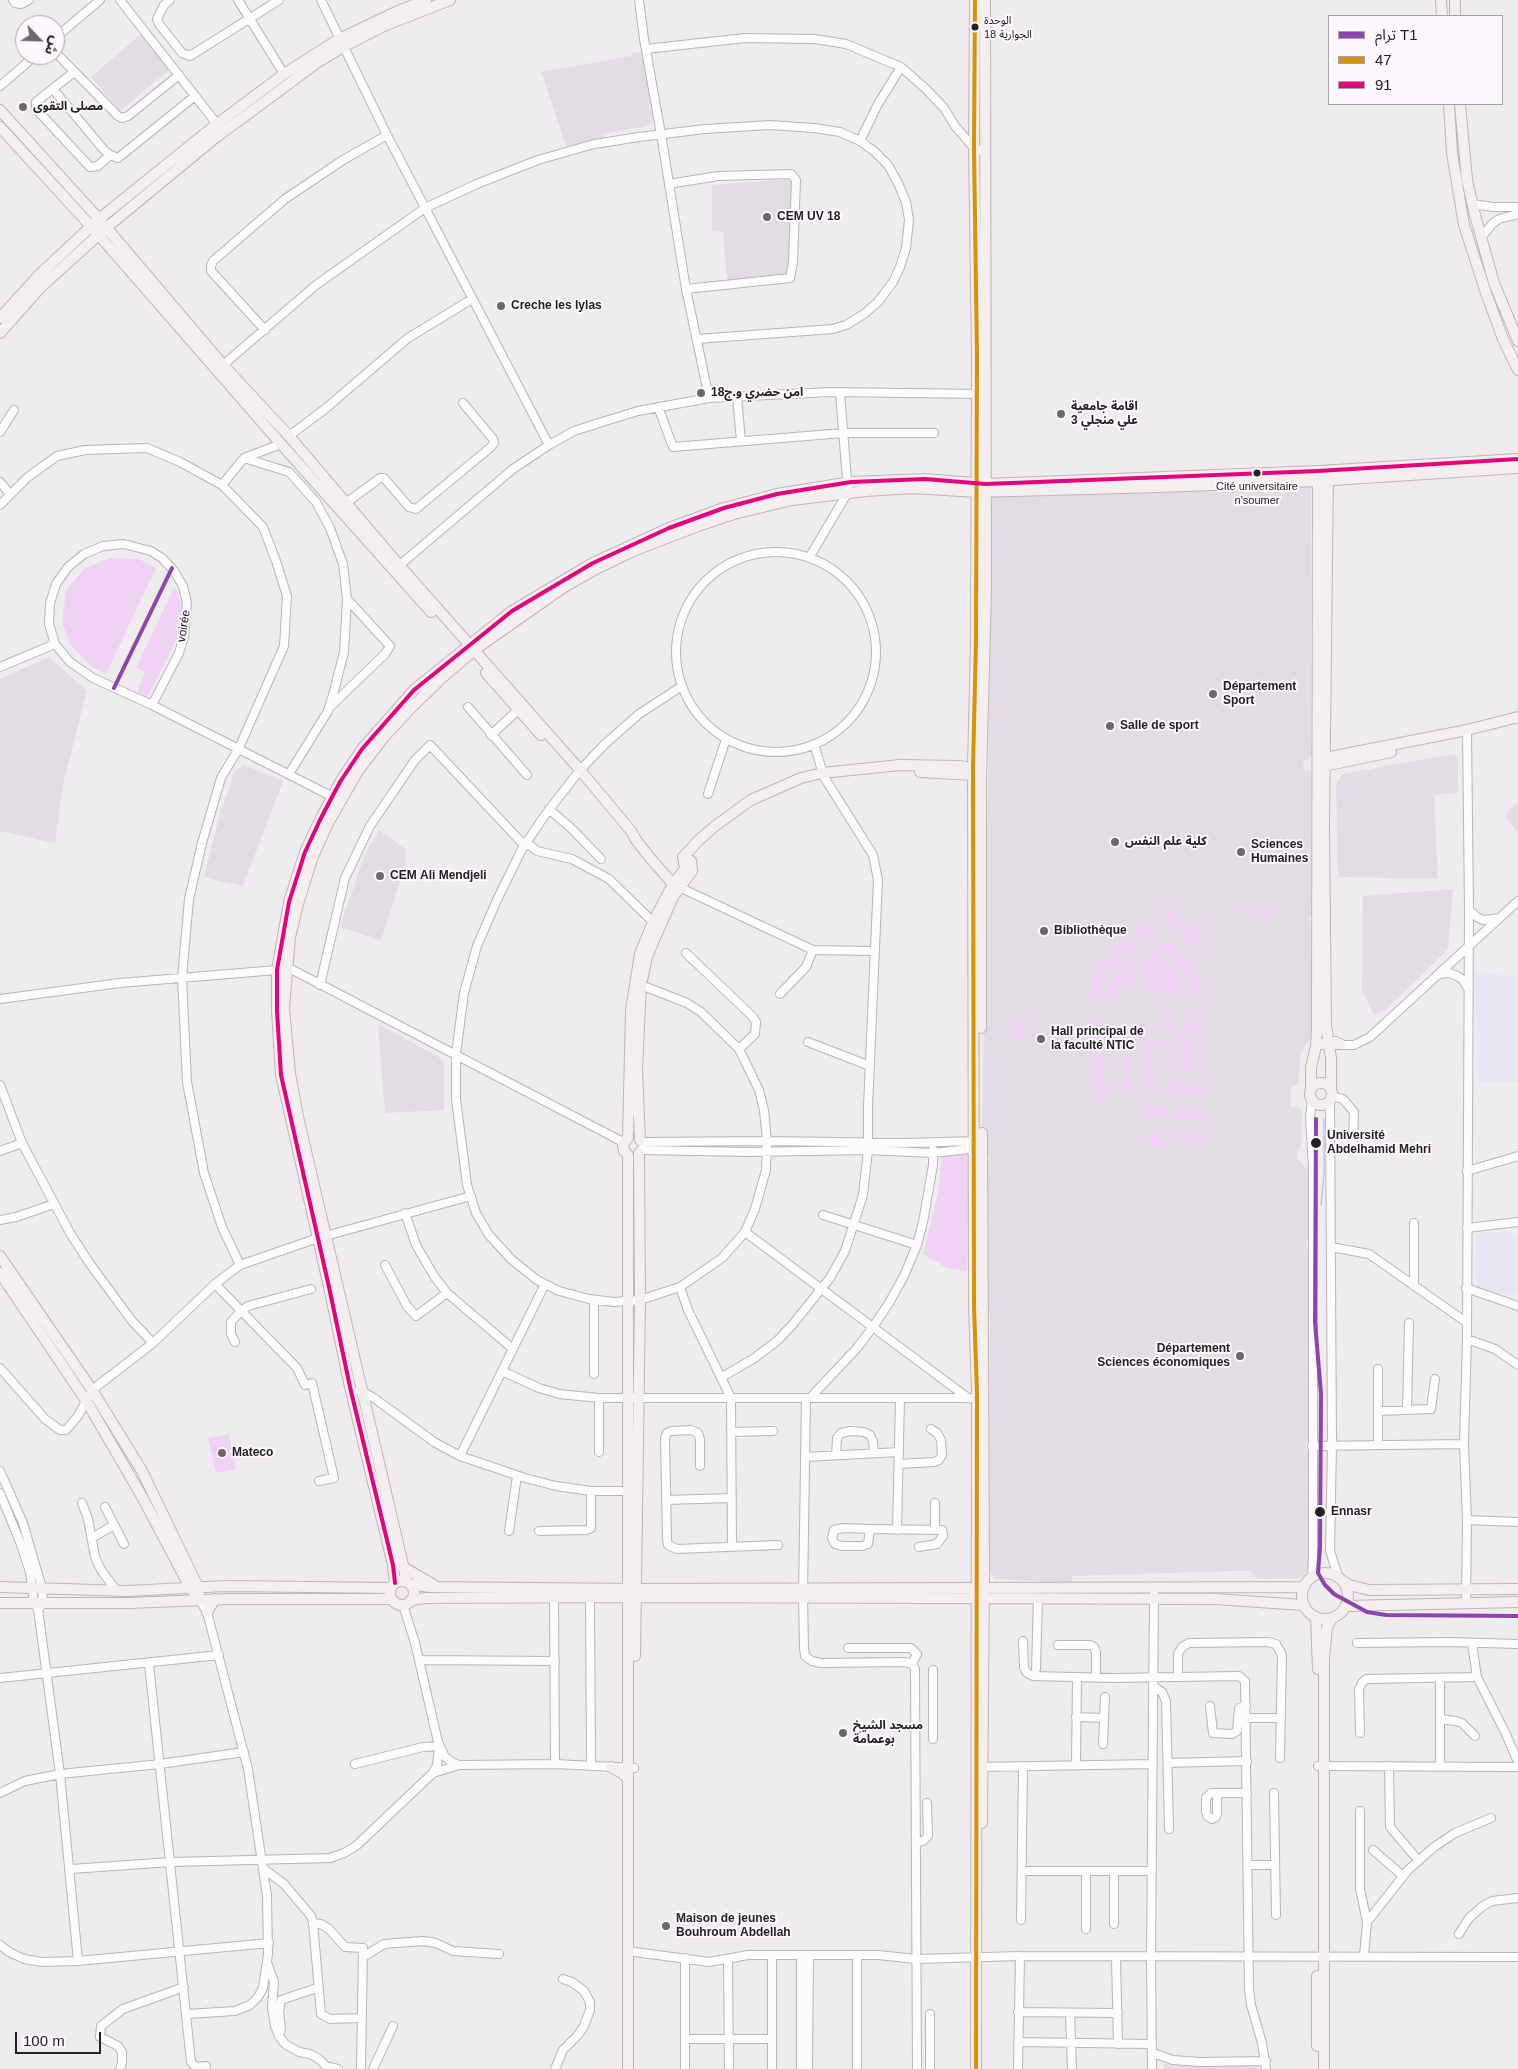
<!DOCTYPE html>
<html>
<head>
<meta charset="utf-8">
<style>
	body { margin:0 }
	#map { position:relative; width:1518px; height:2069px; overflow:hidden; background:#efecf0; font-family:Helvetica,"Noto Sans Arabic",sans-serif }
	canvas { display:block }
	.legend { position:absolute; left:1328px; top:15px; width:175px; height:90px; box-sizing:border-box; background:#fef8fe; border:1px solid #a6a2a6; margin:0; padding:6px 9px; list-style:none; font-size:15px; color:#232123 }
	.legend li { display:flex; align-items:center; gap:10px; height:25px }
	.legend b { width:25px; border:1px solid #a6a2a6 }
	.north { position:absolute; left:15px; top:15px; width:50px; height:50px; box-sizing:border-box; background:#fef8fe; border:1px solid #a6a2a6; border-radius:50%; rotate:114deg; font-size:14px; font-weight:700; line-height:20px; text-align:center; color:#232123 }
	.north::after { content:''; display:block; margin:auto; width:18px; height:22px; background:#6a686b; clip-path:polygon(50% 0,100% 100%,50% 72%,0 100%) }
	.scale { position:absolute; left:15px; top:2032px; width:86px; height:22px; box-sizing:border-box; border:2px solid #232123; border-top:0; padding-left:6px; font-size:15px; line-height:18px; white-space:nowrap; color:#232123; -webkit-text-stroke:4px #fef8fe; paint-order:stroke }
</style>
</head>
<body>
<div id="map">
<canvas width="1518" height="2069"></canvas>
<ul class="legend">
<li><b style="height:6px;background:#8e44ad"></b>ترام T1</li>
<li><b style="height:6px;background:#d79205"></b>47</li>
<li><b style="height:6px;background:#e5007d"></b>91</li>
</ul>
<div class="north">ش</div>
<div class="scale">100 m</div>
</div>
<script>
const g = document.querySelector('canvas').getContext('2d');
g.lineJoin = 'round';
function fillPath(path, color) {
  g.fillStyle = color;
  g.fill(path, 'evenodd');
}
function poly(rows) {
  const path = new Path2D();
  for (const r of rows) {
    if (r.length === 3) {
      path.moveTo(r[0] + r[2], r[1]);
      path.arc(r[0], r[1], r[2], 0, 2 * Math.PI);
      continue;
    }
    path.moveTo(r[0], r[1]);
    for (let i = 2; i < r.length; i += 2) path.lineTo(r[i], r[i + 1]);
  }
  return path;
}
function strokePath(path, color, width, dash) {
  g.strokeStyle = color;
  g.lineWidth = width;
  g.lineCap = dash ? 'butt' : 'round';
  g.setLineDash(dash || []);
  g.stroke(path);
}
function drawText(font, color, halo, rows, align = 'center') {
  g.font = font + ' Helvetica,"Noto Sans Arabic",sans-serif';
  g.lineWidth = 4;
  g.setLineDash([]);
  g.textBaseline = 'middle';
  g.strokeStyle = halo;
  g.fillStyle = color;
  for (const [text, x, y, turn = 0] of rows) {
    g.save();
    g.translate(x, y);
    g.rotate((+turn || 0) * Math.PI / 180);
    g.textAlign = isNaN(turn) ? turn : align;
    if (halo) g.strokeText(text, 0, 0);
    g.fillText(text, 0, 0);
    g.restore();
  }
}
fillPath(poly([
	[1475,973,1518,976,1518,1082,1478,1082],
	[1512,1232,1518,1236,1518,1295,1495,1294,1476,1287,1477,1233]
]), '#eae5f3');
fillPath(poly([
	[142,33,169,70,120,111,91,77],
	[634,52,641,53,646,66,643,68,645,69,653,116,651,123,646,126,602,134,603,139,567,148,541,72,631,56],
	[792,179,795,191,788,276,727,280,723,232,712,231,712,185],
	[1311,485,1311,742,1313,752,1310,759,1303,761,1304,770,1311,771,1312,913,1309,918,1311,929,1311,1038,1301,1052,1298,1084,1291,1088,1290,1107,1299,1108,1302,1111,1301,1147,1297,1151,1298,1159,1310,1172,1311,1238,1306,1241,1307,1250,1312,1254,1309,1441,1305,1442,1306,1451,1310,1452,1311,1564,1304,1575,1298,1578,1259,1579,1252,1575,1251,1571,1235,1571,1072,1576,1073,1583,995,1579,988,1571,990,1316,987,1308,984,1161,990,1160,982,1132,988,781,990,496],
	[49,657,87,691,63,784,55,843,0,831,0,679],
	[1454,754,1458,759,1458,793,1434,795,1438,879,1338,877,1336,785,1342,774],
	[244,765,283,781,243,886,204,877,219,817,235,771],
	[1518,802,1518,832,1506,818,1507,812],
	[379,830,405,849,406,863,381,941,340,927,365,854],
	[1453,889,1448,949,1387,1009,1374,1015,1362,990,1363,896],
	[378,1024,439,1057,444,1063,444,1110,385,1113],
	[1164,2064,1259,2067,1259,2069,1163,2069]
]), '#e3dce4');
fillPath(poly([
	[109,558,139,559,156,568,106,674,89,665,70,644,62,623,66,591,84,569],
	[174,588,181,603,183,620,180,633,147,698,137,692,145,672,136,668],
	[1161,905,1166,905,1172,909,1178,918,1186,923,1199,924,1197,951,1161,916],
	[1234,906,1251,906,1250,916,1233,908],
	[1257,908,1271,908,1271,914,1263,920,1256,918],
	[1147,922,1159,933,1154,939,1152,937,1138,939,1132,933,1142,923],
	[1127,939,1137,947,1102,982,1101,999,1086,999,1093,972],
	[1165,939,1192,966,1198,975,1201,996,1193,1004,1189,980,1158,947],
	[1154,952,1181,980,1184,985,1186,997,1163,997,1163,992,1160,989,1143,988,1147,979,1145,974,1141,970,1141,964],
	[1130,960,1135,964,1131,978,1135,988,1116,989,1116,998,1105,999,1108,982],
	[1201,1009,1202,1072,1199,1072,1199,1033,1194,1032,1193,1035,1180,1036,1180,1030],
	[1163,1011,1170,1011,1170,1027,1165,1032,1145,1032,1145,1028,1163,1028],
	[1087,1015,1110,1035,1088,1058,1088,1049,1092,1045,1090,1041,1092,1030,1088,1028],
	[1013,1016,1018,1018,1024,1016,1024,1040,1019,1038,1013,1041],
	[1114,1040,1117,1042,1103,1056,1103,1085,1110,1085,1110,1094,1104,1094,1104,1098,1094,1098,1094,1062],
	[1145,1041,1167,1041,1173,1047,1174,1096,1162,1096,1162,1089,1169,1089,1169,1050,1162,1045,1145,1044],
	[1180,1041,1193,1041,1194,1072,1178,1072,1178,1068,1182,1068,1182,1046],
	[1127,1049,1130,1049,1130,1095,1120,1095,1120,1085,1126,1082],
	[1145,1049,1149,1049,1150,1078,1157,1084,1156,1096,1145,1096],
	[1186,1083,1202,1083,1202,1095,1177,1096,1177,1085],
	[1142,1106,1167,1107,1167,1112,1158,1118,1157,1122,1153,1122,1147,1113,1142,1111],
	[1202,1107,1202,1120,1191,1120,1191,1108],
	[1173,1108,1188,1108,1187,1120,1173,1121],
	[1152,1131,1157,1131,1160,1137,1168,1141,1168,1146,1142,1145,1142,1140,1148,1137],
	[1202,1131,1202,1144,1190,1144,1191,1132],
	[1172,1132,1187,1132,1187,1144,1173,1145],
	[942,1153,969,1154,967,1272,947,1268,923,1254,938,1194],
	[229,1434,236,1469,216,1473,208,1438]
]), '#f0d3f4');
const minor = poly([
	[13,0,15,3,21,4,29,0],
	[120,0,217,124],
	[170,0,164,5,157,19,159,24,182,53,190,56,279,0],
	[238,0,284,74],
	[321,0,387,135,549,445],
	[639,0,644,39,661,134,686,289,709,398],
	[55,38,100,0],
	[646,49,745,38,815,39,846,44,901,67,926,89,944,108,955,126,974,148,984,152],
	[55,52,118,116,122,118,128,116,179,75],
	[74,72,36,102,36,109,90,167,98,166,110,155],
	[0,86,36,55],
	[53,89,104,150,110,155,118,158,195,96],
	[860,141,878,104,901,67],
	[669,184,718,176,791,174,796,180,793,262,790,278,686,289],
	[1472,204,1493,207,1518,207],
	[1481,238,1492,224,1499,219,1518,214],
	[265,330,211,271,211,266,213,261,285,199,343,160,387,135],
	[223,365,316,285,425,208,479,183,538,160,594,144,639,137,705,129,770,125,814,128,840,132,860,141,874,151,888,165,898,183,906,202,909,220,906,248,900,267,893,282,878,302,864,314,846,325,833,329,697,339],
	[737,397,741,441],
	[658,407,673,447,843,433,934,433],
	[0,432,14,410],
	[289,436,325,409,408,338,472,299],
	[244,458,289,472,316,502,330,528,343,564,347,599,344,652,333,695,328,711,289,774],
	[0,482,10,494],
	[222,485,244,458,281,444],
	[346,503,380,478,384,478,409,507,416,509,491,447,494,443,493,439,463,403],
	[0,505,28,477,57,456,85,450,147,448,180,462,222,485,263,527,276,561,287,596,284,646,239,748,221,778,202,843,189,899,182,978,187,1082,204,1173,222,1227,240,1265],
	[124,544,151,551,162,558,174,571,183,586,187,603,184,637,179,653,152,705,93,678,70,662,55,644,49,624,50,603,56,584,68,567,84,554,103,546,124,544],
	[776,652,100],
	[809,558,848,492,840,393],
	[395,569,513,469,549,445,574,431,602,422,638,411,709,398,830,392,982,394],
	[0,667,55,644],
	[152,705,335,798],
	[332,705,385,654,390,646,347,599],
	[468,707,527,775],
	[491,735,518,710],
	[708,794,726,739],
	[549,809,572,829,601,859],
	[526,842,537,851,572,859,609,879,653,922],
	[681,888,813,950,874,951],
	[1469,910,1477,917,1483,920,1499,918],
	[686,953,752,1016,756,1022,755,1034,739,1049],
	[1440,974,1450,973,1457,976,1463,980,1467,987],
	[320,985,345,878,370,826,415,760,430,745,524,845],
	[641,985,687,1003,701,1012,739,1049,759,1090,764,1110,767,1141,766,1170,755,1209,745,1232,722,1258,680,1287,640,1300,614,1302,589,1299,559,1291,537,1280,512,1260,489,1235,476,1213,467,1185,456,1099,456,1054,464,993,477,946,497,900,522,849,545,815,580,770,605,744,639,714,682,686],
	[780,994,806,967,813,950],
	[0,999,120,983,277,970,287,967,623,1142],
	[1336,1041,1343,1045,1354,1045,1370,1037,1518,901],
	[808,1042,870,1066],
	[0,1085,22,1143,70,1233,90,1264,132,1321,153,1343,215,1284,240,1265,318,1238,471,1196],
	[1332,1096,1343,1099,1354,1112,1353,1147],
	[1330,1101,1332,1445,1330,1551,1338,1576],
	[641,1142,767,1141,906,1143,977,1141],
	[641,1150,748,1152,868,1150,933,1153,978,1148],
	[0,1151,22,1143],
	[1467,1171,1518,1156],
	[405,1213,416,1245,434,1276,447,1293,513,1349],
	[823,1215,917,1245],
	[0,1220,16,1217,54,1204],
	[1414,1223,1414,1286],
	[1467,1228,1518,1222],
	[745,1232,968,1398],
	[1331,1247,1369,1254,1466,1322],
	[385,1265,407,1306,416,1316,447,1293],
	[215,1284,297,1368,305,1385,312,1383,334,1478,319,1481],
	[680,1287,688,1310,731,1398,732,1547],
	[1466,1288,1518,1306],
	[594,1300,594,1374],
	[1467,1339,1495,1349,1518,1365],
	[235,1342,231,1334,231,1322,241,1311,248,1306,311,1289],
	[0,1368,45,1419,60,1430,66,1430,78,1416,92,1390,153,1343],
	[502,1371,539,1388,559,1394,599,1398,968,1398,980,1399],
	[722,1377,753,1359,777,1341,793,1324,830,1278,845,1251,863,1195,868,1150,868,1106,878,880,873,855,824,777,814,744],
	[359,1390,374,1398,434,1442,460,1456,525,1478,556,1486,591,1491,633,1491],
	[806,1398,803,1597,804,1648,805,1656,812,1661,821,1663,904,1662,912,1664,915,1669,917,2069],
	[810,1398,857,1348,873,1327,889,1303,904,1276,917,1245,923,1222,933,1165,933,1150],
	[1407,1410,1409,1323],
	[1379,1411,1431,1409,1435,1379],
	[731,1432,773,1431],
	[1378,1444,1378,1369],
	[1312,1446,1464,1444],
	[599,1452,599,1398],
	[836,1455,837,1438,841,1433,850,1431,864,1432,870,1435,873,1441,874,1453],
	[460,1456,545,1284],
	[805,1457,899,1452],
	[899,1464,934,1462,939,1460,942,1455,941,1440,937,1433,931,1429],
	[700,1466,700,1439,698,1433,691,1430,671,1431,667,1433,665,1438,667,1539,668,1545,677,1549,778,1545],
	[0,1471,23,1523,42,1588,43,1603,41,1606],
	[0,1493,20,1542,30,1572,34,1603,38,1609,60,1774,25,1781,0,1793],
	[666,1500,732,1498],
	[82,1503,88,1519,95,1557,101,1570,116,1590],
	[105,1507,124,1544],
	[1467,1520,1518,1522],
	[843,1528,870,1529,868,1544,862,1546,842,1546,835,1544,832,1538,834,1530,843,1528],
	[870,1529,942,1530,943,1536,937,1544,919,1547],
	[935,1529,935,1503],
	[897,1530,900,1398],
	[509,1531,517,1476],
	[539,1531,586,1530,591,1528,591,1491],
	[92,1538,114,1525],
	[1312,1576,1313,1558,1313,1168,1310,1117,1312,1100],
	[554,1598,555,1764],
	[590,1598,591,1766],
	[1466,1603,1467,1520,1464,1444,1467,1339,1469,910,1467,730],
	[403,1605,415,1643,438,1742,445,1757,452,1762,459,1765,555,1764,634,1768],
	[1023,1641,1024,1668,1027,1673,1033,1676,1114,1678,1239,1676,1245,1681,1249,1989,1251,2005,1262,2043,1266,2069],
	[1357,1643,1449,1642,1518,1644],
	[1472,1644,1477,1677,1505,1732,1518,1762],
	[1058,1645,1090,1645,1094,1647,1096,1652,1096,1678],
	[848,1648,911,1648,917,1654,912,1664],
	[419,1660,555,1661],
	[149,1664,191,2062,196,2067,206,2066],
	[1036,1669,1038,1599],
	[1178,1676,1178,1654,1182,1647,1189,1643,1268,1642,1276,1644,1282,1655,1280,1758],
	[0,1678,219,1655],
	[1153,1686,1162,1692,1166,1701,1169,1829],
	[1210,1706,1213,1733,1232,1734,1237,1731,1239,1708,1246,1705],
	[1076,1717,1104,1718],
	[1246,1718,1281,1718],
	[1440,1719,1456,1721,1462,1723,1475,1736],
	[1360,1733,1359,1689,1362,1683,1366,1679,1477,1677],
	[933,1739,933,1670],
	[1103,1744,1105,1697],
	[1168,1763,1247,1761],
	[355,1764,423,1747,439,1746,437,1765,433,1773],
	[1076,1764,1077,1678],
	[1318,1766,1518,1767],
	[1389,1766,1390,1827,1418,1860],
	[1440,1766,1440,1678],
	[977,1767,1153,1764],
	[1211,1793,1217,1793,1217,1814,1216,1817,1212,1819,1207,1816,1206,1811,1206,1798,1211,1793],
	[1217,1793,1247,1793],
	[1274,1793,1276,1915],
	[1360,1811,1360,1889,1367,1922,1364,1956],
	[916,1842,923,1841,928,1836,927,1803],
	[1373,1850,1403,1876],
	[1248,1865,1275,1865],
	[71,1869,171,1862,330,1858,344,1853,356,1846,433,1773,459,1765],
	[264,1869,284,1884,311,1916,313,1923,321,2014,330,2019,362,2018],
	[1023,1871,1152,1871],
	[1021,1920,1023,1766],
	[1367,1922,1408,1870,1434,1847,1455,1833,1491,1818],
	[313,1923,321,1924,329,1929,345,1947,363,1948,361,2069],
	[1114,1924,1114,1871],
	[1086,1929,1086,1871],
	[1459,1934,1469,1918,1483,1906,1492,1901,1518,1898],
	[0,1945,9,1952,24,1959,42,1962,78,1961,269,1943],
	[635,1952,709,1962,748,1955,878,1955,916,1959,1020,1956,1518,1957],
	[363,1957,384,1944,423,1941,436,1943,453,1951,499,1954],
	[685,1958,685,2069],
	[1116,1958,1118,2044],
	[728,1960,729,2069],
	[78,1961,60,1774,160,1764,244,1752],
	[268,1965,274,1982,272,2007,275,2026,279,2036,285,2044,299,2052,310,2054,319,2059,328,2068],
	[1018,2012,1118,2013],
	[1070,2013,1072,2069],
	[187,2014,235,2011,250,2005,258,1997,263,1988,268,1954,267,1896,248,1769,207,1612,199,1599],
	[279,2036,281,2029,279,2012,281,2000,317,1988],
	[685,2039,772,2039],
	[1018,2042,1151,2044],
	[1153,2053,1173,2060,1200,2062,1266,2061],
	[120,2069,122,2063,122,2052,118,2046,100,2037,101,2026,123,2009,184,1987],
	[327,2069,331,2067,338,2069],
	[373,2069,393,2026],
	[555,2069,563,2050,578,2035,584,2026,590,2010,590,2002,584,1991,572,1982,563,1979],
	[772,2069,772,1955],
	[801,2069,801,1956],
	[808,2069,809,1956],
	[857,2069,857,1956],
	[930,2069,930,2014],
	[1018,2069,1020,1956],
	[1152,2069,1151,1957,1154,1594]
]);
const major = poly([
	[975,0,974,148,977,355,976,641,973,767,974,1306,977,1393,976,2069],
	[1441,0,1442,16],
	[1455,0,1455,16],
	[1449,104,1452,153,1464,225,1486,293,1503,339,1518,370],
	[1460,104,1467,180,1475,215,1494,283,1518,341],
	[0,110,99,219,223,365,289,436,399,565,580,770,631,831,636,840,651,859,673,884,681,888],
	[0,127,98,234,281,444,431,612],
	[0,318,38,276,99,219,217,124,284,74,339,39,396,12,426,0],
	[0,333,41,287,106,228,215,138,275,94,318,62,343,47,386,25,450,0],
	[1328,474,1324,825,1326,1025,1331,1058,1331,1090],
	[486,673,541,735],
	[1319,761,1325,758,1467,730,1518,717],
	[1319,765,1324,766,1391,752],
	[920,772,973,775,978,773],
	[981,1028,981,779,986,588,985,0],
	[1321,1044,1340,1044],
	[1321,1094,11],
	[1311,1090,1311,1067,1316,1046,1317,1029,1318,474],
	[982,1133,984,1576,982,1823],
	[640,1140,637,1070,641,985,647,957,654,940,673,897,692,871,691,861],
	[0,1256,92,1390,142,1471,198,1587,199,1599],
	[0,1273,87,1402,141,1495,192,1591],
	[403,1567,434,1585],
	[1325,1596,23],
	[1343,1581,1349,1585,1369,1590,1518,1589],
	[402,1593,12],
	[407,1582,298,1117,290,1074,284,1008,290,937,298,904,312,859,327,825,358,771,384,737,411,708,444,676,477,648,564,587,596,569,633,551,698,526,734,514,792,500,866,491,912,488,977,492,1159,487,1318,481,1518,468],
	[395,1583,393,1565,350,1387,329,1287,281,1075,277,1011,277,970,289,902,305,852,321,818,340,782,362,749,414,690,512,611,593,563,669,528,724,508,777,494,851,482,925,479,986,484,1318,471,1518,459],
	[410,1584,430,1587,636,1589,1303,1587],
	[0,1587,127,1591,226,1586,391,1588],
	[411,1600,426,1598,636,1597,1215,1599,1303,1605],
	[0,1603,130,1603,228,1599,391,1599],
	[1346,1606,1518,1602],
	[207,1612,215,1599],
	[1316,1617,1318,1669],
	[635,1656,640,1300,639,1153],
	[611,1767,622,1773,628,1779],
	[1317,1976,1317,2046],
	[628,2069,628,1155,624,1151,623,1145,628,1137,631,1010,640,954,653,922,673,884,685,869,683,857,699,840,715,826,751,800,801,778,822,773,900,765,960,766,978,770],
	[1324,2069,1324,1658,1327,1627,1332,1618]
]);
strokePath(minor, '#b7b5b7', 10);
strokePath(major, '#bfb4b5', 12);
strokePath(minor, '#fdfcfd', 8);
strokePath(major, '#f4efee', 10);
strokePath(poly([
	[114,688,172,568],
	[1321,1205,1324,1175,1324,1119]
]), '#b9b8ba', 1);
strokePath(poly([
	[975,0,974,148,977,355,976,641,973,767,974,1306,977,1393,976,2069]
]), '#d79205', 4);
strokePath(poly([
	[395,1583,393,1565,350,1387,329,1287,281,1075,277,1011,277,970,289,902,305,852,321,818,340,782,362,749,414,690,512,611,593,563,669,528,724,508,777,494,851,482,925,479,986,484,1318,471,1518,459]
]), '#e5007d', 4);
strokePath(poly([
	[114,688,172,568],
	[1316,1119,1315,1322,1321,1394,1320,1547,1318,1573,1325,1585,1334,1594,1367,1612,1386,1615,1518,1616]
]), '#8e44ad', 4);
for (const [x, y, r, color] of [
	[975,27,4.5,"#232123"],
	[23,107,5,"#6a686b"],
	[767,217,5,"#6a686b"],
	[501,306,5,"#6a686b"],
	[701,393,5,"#6a686b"],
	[1061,414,5,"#6a686b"],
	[1257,473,4.5,"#232123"],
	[1213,694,5,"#6a686b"],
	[1110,726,5,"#6a686b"],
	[1115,842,5,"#6a686b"],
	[1241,852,5,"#6a686b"],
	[380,876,5,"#6a686b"],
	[1044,931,5,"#6a686b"],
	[1041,1039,5,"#6a686b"],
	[1316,1143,6,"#232123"],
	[1240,1356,5,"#6a686b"],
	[222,1453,5,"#6a686b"],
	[1320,1512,6,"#232123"],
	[843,1733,5,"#6a686b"],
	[666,1926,5,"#6a686b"]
]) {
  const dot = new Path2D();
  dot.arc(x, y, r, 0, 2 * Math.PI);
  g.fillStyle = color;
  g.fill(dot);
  strokePath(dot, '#fef8fe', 2);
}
drawText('11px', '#232123', '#fef8fe', [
	["الوحدة",984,21],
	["الجوارية 18",984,35],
	["Cité universitaire",1257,487,"center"],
	["n'soumer",1257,501,"center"]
], 'left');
drawText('bold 12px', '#232123', '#fef8fe', [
	["مصلى التقوى",33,107],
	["CEM UV 18",777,217],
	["Creche les lylas",511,306],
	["امن حضري و.ج18",711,393],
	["اقامة جامعية",1071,407],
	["علي منجلي 3",1071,421],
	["Département",1223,687],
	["Sport",1223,701],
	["Salle de sport",1120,726],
	["كلية علم النفس",1125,842],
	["Sciences",1251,845],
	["Humaines",1251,859],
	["CEM Ali Mendjeli",390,876],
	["Bibliothèque",1054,931],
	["Hall principal de",1051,1032],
	["la faculté NTIC",1051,1046],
	["Département",1230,1349,"right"],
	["Sciences économiques",1230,1363,"right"],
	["Mateco",232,1453],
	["مسجد الشيخ",853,1726],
	["بوعمامة",853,1740],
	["Maison de jeunes",676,1919],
	["Bouhroum Abdellah",676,1933]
], 'left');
drawText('12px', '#232123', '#fef8fe', [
	["voirée",184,626,-81]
]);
drawText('bold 12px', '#232123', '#fef8fe', [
	["Université",1327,1136],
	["Abdelhamid Mehri",1327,1150],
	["Ennasr",1331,1512]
], 'left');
</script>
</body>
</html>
